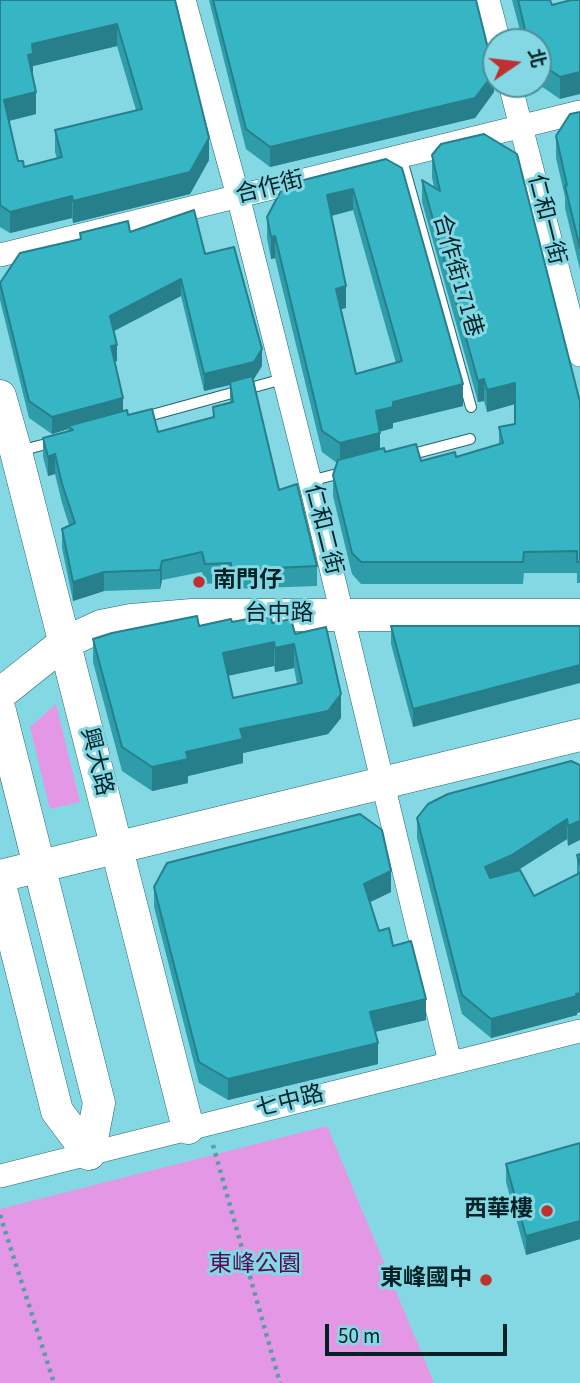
<!DOCTYPE html>
<html>
<head>
<meta charset="utf-8">
<style>
	body { margin:0 }
	#map { position:relative; width:580px; height:1383px; overflow:hidden; background:#83d8e3; font-family:"Source Sans 3","Noto Sans TC",sans-serif }
	canvas { display:block }
	.north { position:absolute; left:482px; top:28px; width:70px; height:70px; box-sizing:border-box; background:#83d8e3; border:2px solid #4f8f98; border-radius:50%; rotate:76deg; font-size:19px; font-weight:700; line-height:28px; text-align:center; color:#002227 }
	.north::after { content:''; display:block; margin:auto; width:24px; height:32px; background:#bf312e; clip-path:polygon(50% 0,100% 100%,50% 72%,0 100%) }
	.scale { position:absolute; left:325px; top:1324px; width:182px; height:32px; box-sizing:border-box; border:4px solid #002227; border-top:0; padding-left:9px; font-size:21px; line-height:24px; white-space:nowrap; color:#002227; -webkit-text-stroke:5px #83d8e3; paint-order:stroke }
</style>
</head>
<body>
<div id="map">
<canvas width="580" height="1383"></canvas>
<div class="north">北</div>
<div class="scale">50 m</div>
</div>
<script>
const g = document.querySelector('canvas').getContext('2d');
g.lineJoin = 'round';
function fillPath(path, color) {
  g.fillStyle = color;
  g.fill(path, 'evenodd');
}
function poly(rows) {
  const path = new Path2D();
  for (const r of rows) {
    path.moveTo(r[0], r[1]);
    for (let i = 2; i < r.length; i += 2) path.lineTo(r[i], r[i + 1]);
  }
  return path;
}
function strokePath(path, color, width, dash) {
  g.strokeStyle = color;
  g.lineWidth = width;
  g.lineCap = dash ? 'butt' : 'round';
  g.setLineDash(dash || []);
  g.stroke(path);
}
function drawText(font, color, halo, rows, align = 'center') {
  g.font = font + ' "Source Sans 3","Noto Sans TC",sans-serif';
  g.lineWidth = 6;
  g.setLineDash([]);
  g.textBaseline = 'middle';
  g.strokeStyle = halo;
  g.fillStyle = color;
  for (const [text, x, y, turn = 0] of rows) {
    g.save();
    g.translate(x, y);
    g.rotate((+turn || 0) * Math.PI / 180);
    g.textAlign = isNaN(turn) ? turn : align;
    if (halo) g.strokeText(text, 0, 0);
    g.fillText(text, 0, 0);
    g.restore();
  }
}
fillPath(poly([
	[56,704,80,802,50,809,30,727],
	[327,1126,434,1383,0,1383,0,1209]
]), '#e497e4');
const lane = poly([
	[401,156,471,407],
	[141,418,283,379],
	[19,451,54,442],
	[405,456,470,439],
	[310,481,345,472]
]);
const street = poly([
	[184,0,238,196,310,481,450,1062],
	[488,0,499,42],
	[510,84,580,355],
	[0,255,580,112],
	[0,1176,580,1031]
]);
const secondary = poly([
	[0,396,16,452,188,1128],
	[0,694,64,643,101,626,131,620,192,615,580,615],
	[0,711,99,1103,89,1154],
	[0,876,580,735],
	[0,885,57,1111,89,1154]
]);
strokePath(lane, '#23666e', 12);
strokePath(street, '#23666e', 24);
strokePath(secondary, '#23666e', 33);
strokePath(poly([
	[213,1145,280,1383],
	[0,1215,54,1383]
]), '#589ca5', 4.5, [3.5, 5]);
strokePath(lane, '#fff', 10);
strokePath(street, '#fff', 23);
strokePath(secondary, '#fff', 32);
fillPath(poly([
	[0,0,175,0,209,160,190,194,73,223,72,218,10,233,0,227],
	[117,46,136,110,55,130,55,152,57,159,24,167,18,161,9,121,36,114,32,76,33,75,33,66],
	[209,0,476,0,494,92,475,118,270,167,246,149],
	[512,0,550,0,552,5,571,0,560,99,538,84,538,42,523,42],
	[580,112,580,270,565,208,565,197,556,158,556,136],
	[432,155,580,402,580,583,577,583,577,573,524,573,523,584,361,584,352,574,333,496,333,475,337,463,322,452,275,258,271,259,267,238,267,217,386,159,463,406,393,423,393,428,380,431,380,449,385,452,421,461,456,457,499,445,499,427,515,424,515,404,487,412,484,401,478,402,422,202,422,180,434,188,432,177],
	[353,210,396,363,356,374,341,309,346,308,331,216],
	[130,232,205,254,262,366,253,379,279,490,317,566,317,586,231,589,231,582,205,584,202,572,162,580,160,589,104,591,73,601,62,548,62,529,69,525,62,503,55,474,48,476,43,457,43,438,68,431,68,429,52,434,29,418,0,300,0,282,80,239,80,233],
	[181,296,204,391,230,385,230,403,213,407,213,418,158,432,123,411,115,362,117,361,114,331],
	[232,622,272,623,295,634,341,718,328,734,243,753,243,763,188,776,188,783,152,791,122,771,93,662,93,639],
	[274,666,275,672,294,668,297,684,233,698,228,675],
	[391,626,580,626,413,727,391,644],
	[580,765,568,846,567,839,516,871,534,896,577,874,577,855,580,854,580,1012,577,1013,577,1015,491,1038,462,1014,417,838,417,818],
	[154,887,391,892,370,902,379,931,393,946,426,1020,375,1032,378,1064,228,1100,199,1083,154,907],
	[580,1143,580,1239,526,1255,506,1182,506,1164]
]), '#2e9da9');
fillPath(poly([
	[117,24,117,46,33,66,33,75,28,77,28,55,32,44],
	[580,72,580,94,560,99,560,77],
	[494,73,494,92,475,118,270,167,270,147],
	[36,92,36,114,4,122,4,100],
	[209,138,209,160,190,194,73,223,73,201],
	[353,189,353,210,327,217,327,195],
	[72,196,72,218,10,233,10,212],
	[275,236,275,258,271,259,271,237],
	[181,279,181,296,110,333,110,316],
	[346,286,346,308,336,310,336,289],
	[117,345,117,361,111,363,111,346],
	[262,349,262,366,254,379,204,391,204,374],
	[484,379,484,401,478,402,478,381],
	[515,383,515,404,487,412,487,390],
	[463,384,463,406,393,423,393,428,376,433,376,411,393,402],
	[123,398,123,414,68,426,68,429,52,434,52,417],
	[380,433,380,454,340,465,340,443],
	[55,454,55,474,48,476,48,457],
	[162,561,162,580,160,589,160,570],
	[104,572,104,591,73,601,73,582],
	[274,642,274,666,223,677,223,653],
	[294,644,294,668,275,672,275,648],
	[580,665,580,683,413,727,413,709],
	[341,694,341,718,328,734,243,753,243,763,188,776,188,783,152,791,152,767,240,729],
	[567,819,567,839,512,874,485,887,485,867],
	[580,821,580,840,568,846,568,826],
	[391,871,391,892,364,905,364,884],
	[580,993,580,1012,577,1013,577,1015,491,1038,491,1019],
	[426,999,426,1020,370,1033,370,1012],
	[378,1043,378,1064,228,1100,228,1079],
	[580,1221,580,1239,526,1255,526,1236]
]), '#267f8a');
const building = poly([
	[0,0,175,0,209,138,190,172,73,201,72,196,10,212,0,205,0,0],
	[117,24,142,109,55,130,62,157,24,167,23,161,18,161,4,100,36,92,28,55,33,54,32,44,117,24],
	[213,0,476,0,494,73,475,98,270,147,246,129,213,0],
	[518,0,550,0,552,5,571,0,580,0,580,72,560,77,538,62,538,42,528,42,518,0],
	[580,112,580,248,565,186,567,185,556,136,570,114,580,112],
	[484,134,517,154,580,402,580,562,577,562,577,551,524,552,523,562,361,562,352,553,333,475,338,460,384,448,385,452,416,444,421,461,455,452,456,457,503,443,499,427,515,424,515,383,487,390,484,379,478,381,422,180,440,191,432,155,441,144,484,134],
	[386,159,402,168,463,384,393,402,393,407,376,411,380,433,340,443,322,431,275,236,271,237,267,217,284,185,386,159],
	[353,189,402,361,356,374,336,289,346,286,327,195,353,189],
	[194,210,205,254,234,247,262,349,254,362,204,374,181,279,110,316,117,345,111,346,123,398,52,417,29,401,0,283,20,253,81,239,80,233,128,221,130,232,194,210],
	[252,376,279,490,297,484,317,566,231,570,231,563,205,564,202,552,162,561,160,570,104,572,73,582,62,529,75,523,62,484,55,454,48,457,43,438,73,430,68,426,127,410,128,415,152,409,158,432,214,417,213,407,233,402,230,382,252,376],
	[197,616,199,626,231,619,232,622,248,619,249,622,271,617,272,623,291,619,295,634,326,627,341,694,328,711,240,729,243,739,186,752,188,759,152,767,122,747,93,639,112,633,197,616],
	[274,642,275,648,294,644,302,683,233,698,223,653,274,642],
	[391,626,580,626,580,665,413,709,391,626],
	[571,761,580,765,580,821,568,826,567,819,512,855,485,867,490,878,520,870,534,896,580,873,580,993,576,994,577,996,491,1019,462,995,417,818,428,804,448,794,571,761],
	[360,814,382,830,391,871,364,884,379,931,389,928,393,946,411,941,426,999,370,1012,378,1043,228,1079,199,1062,154,887,167,863,360,814],
	[580,854,580,866,577,855,580,854],
	[580,1143,580,1221,526,1236,506,1164,580,1143]
]);
fillPath(building, '#36b6c5');
strokePath(building, '#267f8a', 2);
for (const [x, y, r, color] of [
	[199,582,7,"#bf312e"],
	[547,1211,7,"#bf312e"],
	[486,1280,7,"#bf312e"]
]) {
  const dot = new Path2D();
  dot.arc(x, y, r, 0, 2 * Math.PI);
  g.fillStyle = color;
  g.fill(dot);
  strokePath(dot, '#83d8e3', 2.5);
}
drawText('23px', '#002227', '#83d8e3', [
	["合作街",270,189,-14],
	["仁和一街",545,220,76],
	["合作街171巷",456,276,74],
	["仁和二街",322,530,76],
	["台中路",279,615],
	["興大路",95,762,76],
	["七中路",290,1103,-14]
]);
drawText('bold 23px', '#002227', '#83d8e3', [
	["南門仔",213,582,"left"],
	["西華樓",533,1211],
	["東峰國中",472,1280]
], 'right');
drawText('23px', '#540e56', '#83d8e3', [
	["東峰公園",255,1266]
]);
</script>
</body>
</html>
